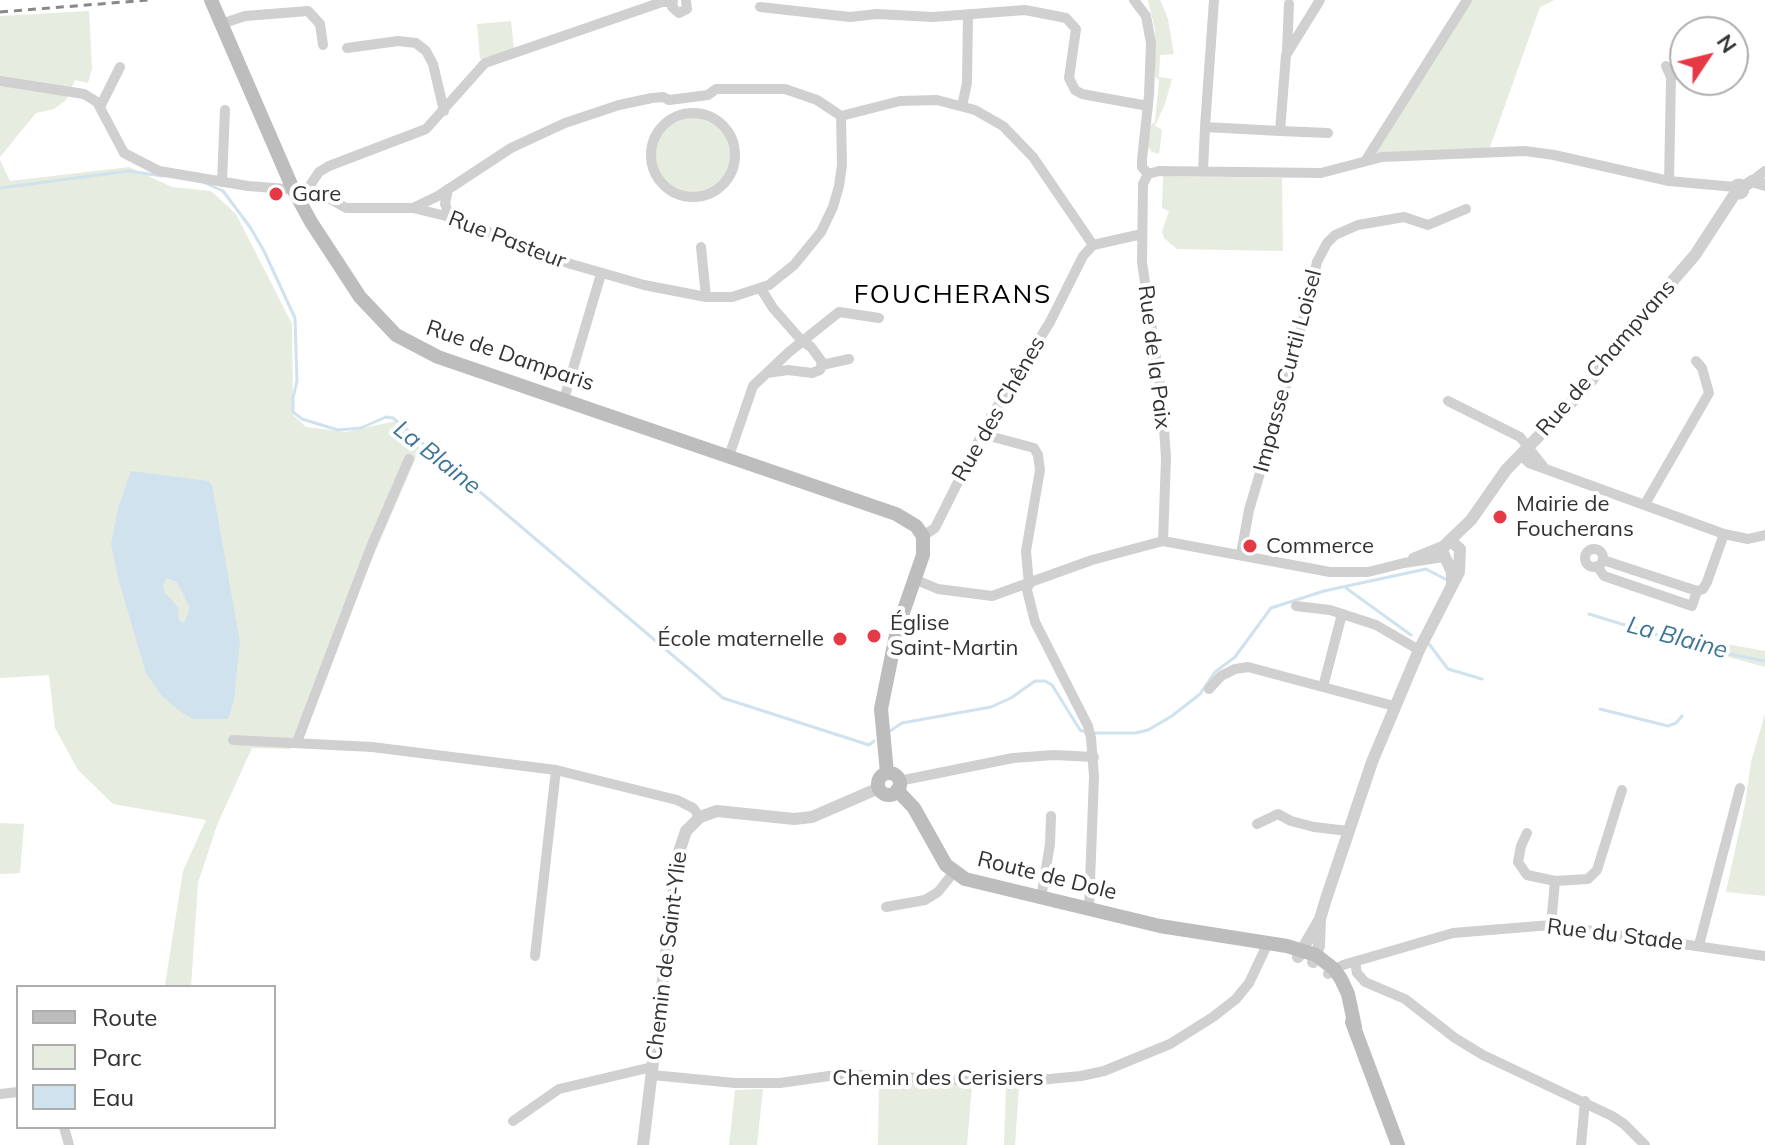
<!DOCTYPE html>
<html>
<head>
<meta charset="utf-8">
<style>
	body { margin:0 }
	#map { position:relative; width:1765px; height:1145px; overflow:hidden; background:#fff; font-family:Mulish,sans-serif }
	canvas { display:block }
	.legend { position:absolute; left:16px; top:985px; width:260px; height:144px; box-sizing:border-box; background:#fff; border:2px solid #adadad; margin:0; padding:10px 14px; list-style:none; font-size:24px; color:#333 }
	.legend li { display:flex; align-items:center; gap:16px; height:40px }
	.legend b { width:40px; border:2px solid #adadad }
	.north { position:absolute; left:1669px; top:16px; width:80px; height:80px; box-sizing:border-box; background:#fff; border:2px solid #adadad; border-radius:50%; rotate:55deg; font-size:22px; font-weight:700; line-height:32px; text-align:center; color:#333 }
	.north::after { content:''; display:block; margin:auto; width:28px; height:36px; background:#e63946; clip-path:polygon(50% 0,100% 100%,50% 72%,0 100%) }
</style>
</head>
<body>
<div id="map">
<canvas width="1765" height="1145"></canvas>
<ul class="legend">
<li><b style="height:10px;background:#bdbdbd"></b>Route</li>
<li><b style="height:22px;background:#e6ecdf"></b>Parc</li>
<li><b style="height:22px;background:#cfe2ee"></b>Eau</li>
</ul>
<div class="north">N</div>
</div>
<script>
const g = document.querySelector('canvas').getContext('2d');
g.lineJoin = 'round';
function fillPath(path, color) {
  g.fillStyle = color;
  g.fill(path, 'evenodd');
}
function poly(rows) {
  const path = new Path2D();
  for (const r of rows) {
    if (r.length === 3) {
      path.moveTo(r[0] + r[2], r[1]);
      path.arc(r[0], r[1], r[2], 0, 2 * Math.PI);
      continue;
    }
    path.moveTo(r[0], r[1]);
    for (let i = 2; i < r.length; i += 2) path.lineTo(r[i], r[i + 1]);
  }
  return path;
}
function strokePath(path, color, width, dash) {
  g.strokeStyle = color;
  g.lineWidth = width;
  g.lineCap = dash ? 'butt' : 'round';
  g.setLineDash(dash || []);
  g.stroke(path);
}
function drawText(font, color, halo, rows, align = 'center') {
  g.font = font + ' Mulish,sans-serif';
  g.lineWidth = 8;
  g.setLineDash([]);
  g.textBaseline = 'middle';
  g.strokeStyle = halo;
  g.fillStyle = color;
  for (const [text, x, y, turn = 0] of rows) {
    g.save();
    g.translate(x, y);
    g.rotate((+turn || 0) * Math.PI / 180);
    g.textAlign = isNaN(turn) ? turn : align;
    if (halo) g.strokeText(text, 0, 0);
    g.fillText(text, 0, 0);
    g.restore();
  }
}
fillPath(poly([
	[1148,0,1160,0,1162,4,1168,19,1174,54,1160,55,1159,77,1172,79,1165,104,1155,126,1162,130,1159,154,1152,152,1148,147,1151,125,1155,122,1159,80,1155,77,1155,30],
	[1471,0,1555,0,1540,7,1489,150,1375,153],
	[89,11,92,68,88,83,75,80,66,100,54,109,36,113,0,157,0,16],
	[511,21,514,49,480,59,477,24],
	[694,155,39],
	[0,160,10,181,129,167,172,187,211,191,236,214,292,324,293,415,306,427,346,432,396,421,420,448,290,749,252,748,217,825,198,883,191,987,165,985,183,871,206,820,113,804,78,770,55,728,49,675,0,678],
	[1163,176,1282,178,1283,251,1177,249,1164,238,1162,232,1169,211,1162,208],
	[1726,644,1765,651,1765,667,1725,656],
	[1765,714,1765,896,1726,892,1745,804,1751,762],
	[0,823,24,824,20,873,0,874],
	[879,1078,972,1085,967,1145,878,1145],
	[1006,1086,1019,1087,1015,1145,1004,1145],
	[763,1089,757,1145,729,1145,735,1090]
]), '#e6ecdf');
fillPath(poly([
	[131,471,208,481,212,485,240,642,234,700,228,719,193,719,181,712,162,696,146,673,118,578,111,544,118,508],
	[166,578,177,582,190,608,184,623,179,620,178,607,165,593,163,586]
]), '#cfe2ee');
strokePath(poly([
	[205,183,223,191,250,227,264,251,295,318,297,381,293,398,293,412,302,419,338,430,361,428,386,417,393,418,723,698,869,745,874,741],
	[0,188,128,171,162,176],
	[1346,588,1411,635],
	[1589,614,1703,649,1765,661],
	[1429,644,1448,669,1482,679],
	[1600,709,1668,726,1676,723,1682,716],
	[887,733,902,723,991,707,1011,698,1035,681,1045,681,1052,685,1080,730,1085,732],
	[1095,733,1135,733,1148,730,1172,716,1200,694,1215,672,1235,657,1271,608,1324,591,1426,569,1447,580]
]), '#cfe2ee', 3);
strokePath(poly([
	[673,0,672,7,679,13,687,9,686,0],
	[1134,0,1146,16,1151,43,1149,95,1142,160,1142,167,1148,174],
	[1214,0,1205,127,1280,131,1286,55,1320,0],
	[760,7,850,17,877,14,933,17,1025,10,1066,18,1076,29,1069,78,1075,90,1082,94,1148,106],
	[221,24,245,16,308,11,320,24,323,45],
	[347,48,398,41,416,43,426,51,433,64,444,111],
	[1287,50,1289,4],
	[1666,66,1671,77,1669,181],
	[0,81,84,94,97,102,124,153,159,171,248,186,300,190,309,187,319,172,329,166,426,129,485,63,662,2,672,2],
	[962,106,967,83,968,15],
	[100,107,120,67],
	[693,155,42],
	[1280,131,1328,133],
	[1366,160,1467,0],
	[1203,172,1205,127],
	[1148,174,1159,171,1321,173,1382,157,1525,151,1554,155,1669,181,1735,187],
	[1148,174,1143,184,1142,262,1162,399,1166,458,1163,541],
	[1752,181,1765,171],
	[222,182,225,110],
	[309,187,346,208,413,208,450,217,571,264,644,285,706,297,732,297,769,285,794,265,821,232,833,207,839,186,842,165,841,116],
	[448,189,445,204,450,217],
	[413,208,438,196,511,148,565,123,619,105,652,98,663,97,669,100,708,95,716,89,785,89,817,100,841,116,900,101,937,100,975,110,1003,126,1033,157,1093,245,1083,256,1050,322,989,420,935,528,923,536],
	[1093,245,1142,234],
	[701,247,706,297],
	[761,289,773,308,802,341,811,347,822,362,820,370,812,373,788,370,767,373],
	[822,365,849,359],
	[564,399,601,274],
	[1448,401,1520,437,1543,466],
	[982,434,1034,448,1038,455,1040,470,1026,551,1029,585],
	[1521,455,1529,463,1724,534,1748,539,1765,535],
	[729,456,753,386,789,352,839,312,879,318],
	[1645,504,1709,393,1702,368,1696,361],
	[1594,558,9],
	[1241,554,1249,510,1292,365,1317,262,1327,243,1335,235,1358,225,1404,217,1428,225,1466,209],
	[1413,558,1445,545],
	[1603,560,1697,591],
	[1597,566,1604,576,1692,606,1697,591,1703,589,1707,582,1724,534],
	[914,579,938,589,992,596,1092,560,1163,541,1330,572,1368,572,1404,563,1444,557],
	[1026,586,1035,622,1088,726,1091,738,1094,776,1089,909],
	[1296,606,1330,610,1376,625,1419,650],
	[1323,687,1342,614],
	[1209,689,1221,676,1235,669,1248,667,1394,706],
	[233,740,372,747,556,770,677,800,693,808,700,817],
	[297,742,371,547,409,459],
	[899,781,1013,758,1054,755,1094,757],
	[1257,824,1278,814,1291,821,1314,827,1348,831],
	[1527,833,1521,846,1518,862,1527,875,1555,881,1588,879,1597,870,1622,790],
	[1041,898,1050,844,1051,816],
	[886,907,925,900,938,892,954,872],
	[1551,925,1555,881],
	[1699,945,1740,788],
	[535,956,556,770],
	[1355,962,1357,973,1365,982,1405,999,1455,1038,1483,1055,1612,1116,1624,1124,1645,1145],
	[1328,974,1343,965,1453,933,1551,925,1765,956],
	[652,1075,735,1083,780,1083,829,1076,864,1075,1008,1083,1081,1076,1104,1071,1170,1044,1213,1017,1236,999,1249,983,1268,943],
	[0,1094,18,1092],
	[513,1121,559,1089,652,1067],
	[64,1127,69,1145],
	[1581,1145,1585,1101]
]), '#d0d0d0', 10);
strokePath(poly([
	[1739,189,4.5],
	[1743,187,1752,181,1765,185],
	[1447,543,1471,520,1506,470,1587,386,1637,322,1695,255,1736,192],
	[1298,957,1320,919],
	[1313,962,1319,946,1320,919,1326,899,1372,762,1419,650,1459,572,1460,549,1452,542,1445,545,1442,551,1452,572,1452,584],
	[643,1145,678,855,686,831,700,817,717,811,794,819,812,817,879,788]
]), '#d0d0d0', 12);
strokePath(poly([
	[211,0,293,189,311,222,360,297,396,335,438,357,896,514,916,526,923,536,923,555,897,630,881,709,887,773],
	[889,784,11],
	[897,790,914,808,946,865,965,879,1160,926,1287,946,1316,955,1334,969,1341,979,1348,994,1355,1027],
	[1352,1022,1398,1145]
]), '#bdbdbd', 14);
strokePath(poly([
	[0,12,149,0]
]), '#888', 3, [8, 6]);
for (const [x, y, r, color] of [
	[276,194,8,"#e63946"],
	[1500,517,8,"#e63946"],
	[1250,546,8,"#e63946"],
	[874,636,8,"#e63946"],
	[840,639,8,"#e63946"]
]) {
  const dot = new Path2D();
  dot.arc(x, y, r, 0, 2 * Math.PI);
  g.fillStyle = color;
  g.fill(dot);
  strokePath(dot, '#fff', 3);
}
drawText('22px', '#333', '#fff', [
	["Gare",292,194],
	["Mairie de",1516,504],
	["Foucherans",1516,529],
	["Commerce",1266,546],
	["Église",890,623],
	["Saint-Martin",890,648],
	["École maternelle",824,639,"right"]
], 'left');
drawText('22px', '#333', '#fff', [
	["Rue Pasteur",507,240,21],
	["Rue de Damparis",510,356,19],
	["Rue de la Paix",1154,357,83],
	["Rue de Champvans",1606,358,-49],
	["Impasse Curtil Loisel",1288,371,-75],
	["Rue des Chênes",999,409,-60],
	["Route de Dole",1047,876,14],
	["Rue du Stade",1615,935,7],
	["Chemin de Saint-Ylie",667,956,-83],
	["Chemin des Cerisiers",938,1078]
]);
drawText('italic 24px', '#3f7597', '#fff', [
	["La Blaine",437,458,38],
	["La Blaine",1677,638,15]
]);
g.letterSpacing = '2px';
drawText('26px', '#000', '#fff', [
	["FOUCHERANS",953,295]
]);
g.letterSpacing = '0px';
</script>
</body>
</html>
